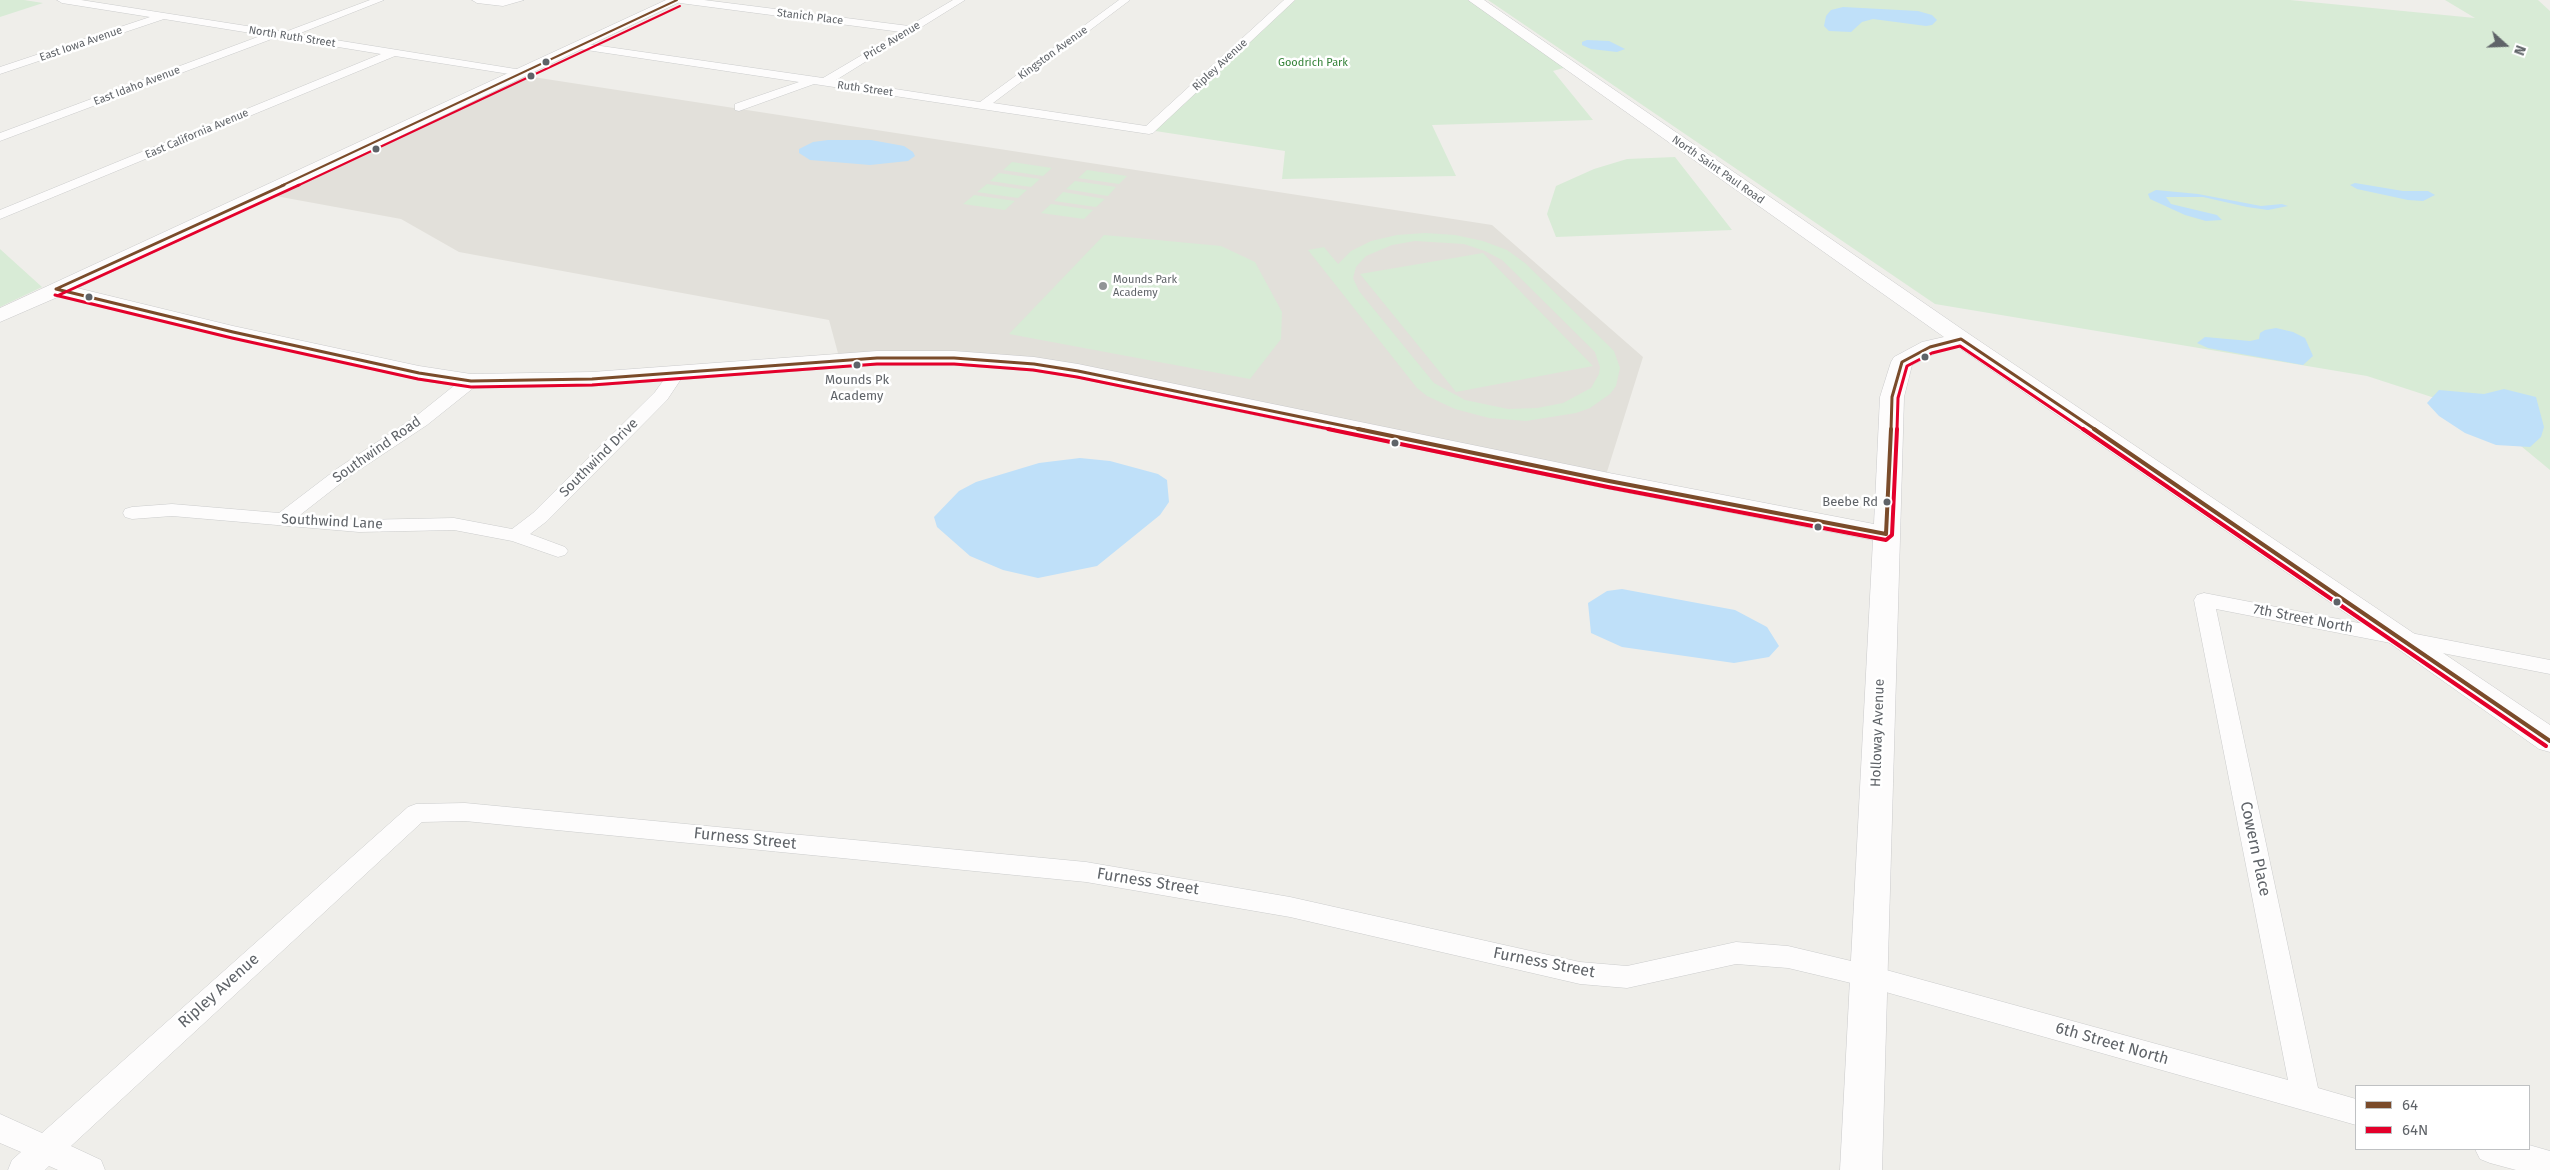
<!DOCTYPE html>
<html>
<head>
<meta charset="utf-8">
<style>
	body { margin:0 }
	#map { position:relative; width:2550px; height:1170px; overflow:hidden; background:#efeeea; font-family:"Fira Sans",sans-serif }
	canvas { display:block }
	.legend { position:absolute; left:2355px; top:1085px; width:175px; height:65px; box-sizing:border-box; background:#fff; border:1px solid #bfc1c3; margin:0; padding:6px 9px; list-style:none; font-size:15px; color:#5f6368 }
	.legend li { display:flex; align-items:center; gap:10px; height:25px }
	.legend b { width:25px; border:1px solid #bfc1c3 }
	.north { position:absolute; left:2480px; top:20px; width:50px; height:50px; -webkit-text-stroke:4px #fff; paint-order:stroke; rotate:110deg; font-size:14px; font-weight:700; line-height:20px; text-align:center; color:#5f6368 }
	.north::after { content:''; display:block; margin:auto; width:18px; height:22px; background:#5f6368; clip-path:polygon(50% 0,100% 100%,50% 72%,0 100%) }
</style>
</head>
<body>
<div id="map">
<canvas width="2550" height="1170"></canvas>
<ul class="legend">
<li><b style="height:6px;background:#7a4b2a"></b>64</li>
<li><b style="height:6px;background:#e4002b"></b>64N</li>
</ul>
<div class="north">N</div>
</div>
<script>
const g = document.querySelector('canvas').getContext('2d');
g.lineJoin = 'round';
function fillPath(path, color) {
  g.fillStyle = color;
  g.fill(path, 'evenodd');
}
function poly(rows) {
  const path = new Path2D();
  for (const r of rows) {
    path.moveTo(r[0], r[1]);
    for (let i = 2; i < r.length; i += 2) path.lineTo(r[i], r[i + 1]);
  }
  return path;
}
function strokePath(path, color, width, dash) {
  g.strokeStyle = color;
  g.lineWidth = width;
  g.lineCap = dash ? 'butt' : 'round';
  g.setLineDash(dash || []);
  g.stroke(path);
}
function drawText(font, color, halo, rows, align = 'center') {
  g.font = font + ' "Fira Sans",sans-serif';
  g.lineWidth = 5;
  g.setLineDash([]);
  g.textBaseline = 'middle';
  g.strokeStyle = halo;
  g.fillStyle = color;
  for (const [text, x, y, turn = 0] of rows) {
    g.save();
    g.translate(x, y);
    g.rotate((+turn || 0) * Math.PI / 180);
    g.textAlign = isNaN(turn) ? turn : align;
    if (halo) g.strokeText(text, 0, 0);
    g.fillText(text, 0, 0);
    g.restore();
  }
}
fillPath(poly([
	[520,75,1492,225,1643,357,1606,475,1094,370,839,357,829,320,459,252,401,219,270,195]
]), '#e2e0da');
fillPath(poly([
	[0,0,24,0,43,3,0,17],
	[1290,0,1475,0,1570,66,1553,71,1593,120,1432,125,1456,176,1282,179,1285,151,1149,130],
	[1488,0,2290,0,2475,18,2445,0,2538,0,2550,11,2550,470,2481,413,2367,376,1935,304],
	[1675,157,1732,230,1556,237,1547,214,1556,186,1594,169,1627,159],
	[1012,162,1052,168,1043,176,1003,170],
	[1087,170,1127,176,1119,184,1078,178],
	[999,173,1040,179,1031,187,990,181],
	[1075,181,1116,187,1108,196,1066,189],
	[987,184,1027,190,1018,198,977,192],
	[1063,192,1105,199,1096,207,1054,201],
	[974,195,1015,201,1005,210,963,204],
	[1051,204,1093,210,1084,219,1041,213],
	[1425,233,1455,235,1483,241,1507,250,1525,263,1614,351,1620,368,1616,386,1610,394,1590,408,1576,413,1526,421,1489,418,1455,409,1427,396,1417,388,1308,250,1324,247,1338,264,1351,251,1371,241,1397,235],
	[1415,241,1464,244,1485,251,1502,260,1595,352,1600,367,1599,374,1591,388,1563,403,1537,408,1508,409,1465,400,1434,383,1359,291,1353,278,1356,267,1366,256,1392,245],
	[1104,235,1221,246,1255,262,1282,312,1281,339,1250,379,1009,334],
	[0,249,42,287,0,307],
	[1483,253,1593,366,1456,392,1360,274]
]), '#d8ebd6');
fillPath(poly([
	[1843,7,1918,11,1932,15,1937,20,1932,25,1926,26,1873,19,1862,22,1851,32,1829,31,1824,26,1826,16,1831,10],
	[1587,40,1609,41,1625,49,1617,52,1591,49,1582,45,1582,42],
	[828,140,871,140,904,146,913,152,915,156,908,161,870,165,810,160,799,153,799,149,813,142],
	[2355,183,2403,191,2428,191,2435,195,2423,201,2408,200,2357,189,2350,185],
	[2156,190,2198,194,2261,206,2282,204,2288,206,2268,210,2247,207,2203,197,2166,197,2171,204,2217,215,2222,220,2206,221,2185,215,2150,199,2148,194],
	[2276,328,2293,332,2305,338,2313,356,2303,365,2208,348,2197,343,2205,337,2250,341,2259,339,2260,333,2265,330],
	[2504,389,2536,397,2544,427,2541,437,2530,447,2496,445,2465,433,2439,416,2427,403,2439,390,2484,394],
	[1080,458,1110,461,1158,474,1167,480,1169,502,1160,515,1097,566,1038,578,1003,570,970,556,937,527,934,517,959,491,976,482,1039,463],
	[1622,589,1735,610,1767,627,1779,646,1769,657,1734,663,1622,647,1591,633,1588,603,1607,591]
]), '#bfe0f9');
const street = poly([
	[57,0,81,0,285,32,370,0,384,0,298,34,522,70,528,73,522,76,395,56,0,219,0,210,381,54,277,37,0,141,0,133,263,35,164,19,0,74,0,67,150,17,62,3,57,0],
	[472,0,524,0,503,6,477,3,472,0],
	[675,0,704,0,909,26,953,0,965,0,836,80,980,102,1119,0,1130,0,993,103,1146,126,1284,0,1295,0,1153,133,1149,134,814,84,739,111,735,110,735,104,799,82,580,49,575,46,580,43,823,78,901,32,680,3,675,0],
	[677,368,685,373,667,400,547,521,530,534,565,547,568,551,565,555,558,557,512,541,454,530,359,532,172,516,132,519,125,517,123,513,125,509,132,507,172,504,279,513,338,468,415,417,465,377,471,376,479,381,477,385,427,425,350,476,300,515,359,520,454,518,512,529,533,513,655,392,671,370,677,368],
	[2204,593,2550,660,2550,674,2216,609,2318,1088,2356,1099,2356,1125,1868,987,1788,968,1736,964,1627,988,1580,984,1290,917,1086,882,465,821,422,822,71,1146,101,1160,105,1170,58,1170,49,1166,45,1170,8,1170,12,1160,21,1152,0,1143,0,1114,42,1133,408,807,416,804,465,803,1086,862,1290,897,1580,962,1627,966,1736,942,1788,946,1868,965,2288,1080,2194,600,2197,595,2204,593],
	[2529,1145,2550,1151,2550,1170,2516,1170,2490,1163,2480,1159,2475,1149,2529,1149,2529,1145]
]);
const secondary = poly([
	[666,0,684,0,290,189,77,288,233,326,419,366,471,374,592,372,877,351,954,351,1034,357,1078,364,1609,473,1874,524,1880,397,1891,362,1894,357,1922,342,1944,337,1468,0,1484,0,1969,334,2550,725,2550,752,2539,749,2391,644,1958,347,1938,352,1912,365,1904,397,1882,1170,1840,1170,1873,540,1609,489,1078,378,1034,371,954,365,877,365,592,386,471,388,419,380,233,338,60,296,0,322,0,308,666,0]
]);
strokePath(street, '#cbcccc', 1);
strokePath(secondary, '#cacacb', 1);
fillPath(street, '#fdfcfc');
fillPath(secondary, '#fdfcfc');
strokePath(poly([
	[281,186,677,0]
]), '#7a4b2a', 2);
strokePath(poly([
	[56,289,233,332,419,373,471,381,592,379,877,358,954,358,1034,364,1078,371,1364,430],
	[56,289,284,185],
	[1891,430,1892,397,1902,362,1930,347,1961,339,2096,430]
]), '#7a4b2a', 3);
strokePath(poly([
	[1358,429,1609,481,1886,534,1891,429],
	[2094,429,2550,741]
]), '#7a4b2a', 4);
strokePath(poly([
	[297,186,680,6]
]), '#e4002b', 2);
strokePath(poly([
	[55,295,232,338,418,379,471,387,592,385,877,364,954,364,1033,370,1077,377,1334,430],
	[59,295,299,185],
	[1897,430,1898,398,1907,366,1932,353,1960,346,2084,430]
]), '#e4002b', 3);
strokePath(poly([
	[1328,429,1608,487,1886,540,1892,535,1897,429],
	[2083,429,2546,746]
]), '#e4002b', 4);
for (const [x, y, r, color] of [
	[546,62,4.5,"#5f6368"],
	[531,76,4.5,"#5f6368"],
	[376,149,4.5,"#5f6368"],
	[1103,286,5,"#919496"],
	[89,297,4.5,"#5f6368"],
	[1925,357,4.5,"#5f6368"],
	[857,365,4.5,"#5f6368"],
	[1395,443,4.5,"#5f6368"],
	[1887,502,4.5,"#5f6368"],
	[1818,527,4.5,"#5f6368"],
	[2337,602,4.5,"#5f6368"]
]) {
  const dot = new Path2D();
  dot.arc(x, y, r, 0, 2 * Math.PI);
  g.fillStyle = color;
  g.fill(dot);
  strokePath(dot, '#fff', 2);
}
drawText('11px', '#5f6368', '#fff', [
	["Stanich Place",810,17,7],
	["North Ruth Street",292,37,9],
	["Price Avenue",892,41,-31],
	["East Iowa Avenue",81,44,-19],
	["Kingston Avenue",1053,53,-36],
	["Ripley Avenue",1220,65,-43],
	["East Idaho Avenue",137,86,-21],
	["Ruth Street",865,89,8],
	["East California Avenue",197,134,-23],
	["North Saint Paul Road",1718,170,35]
]);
drawText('11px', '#348238', '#fff', [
	["Goodrich Park",1313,63]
]);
drawText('11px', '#5f6368', '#fff', [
	["Mounds Park",1113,280],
	["Academy",1113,293]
], 'left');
drawText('13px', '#5f6368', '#fff', [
	["Mounds Pk",857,380],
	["Academy",857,396],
	["Beebe Rd",1878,502,"right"]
]);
drawText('14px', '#5f6368', '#fff', [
	["Southwind Road",377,450,-35],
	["Southwind Drive",599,458,-45],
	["Southwind Lane",332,522,3],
	["7th Street North",2303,619,11],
	["Holloway Avenue",1878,733,-88]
]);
drawText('16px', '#5f6368', '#fff', [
	["Furness Street",745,839,6],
	["Cowern Place",2255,849,78],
	["Furness Street",1148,882,9],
	["Furness Street",1544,963,11],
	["Ripley Avenue",219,991,-42],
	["6th Street North",2112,1044,16]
]);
</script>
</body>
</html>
